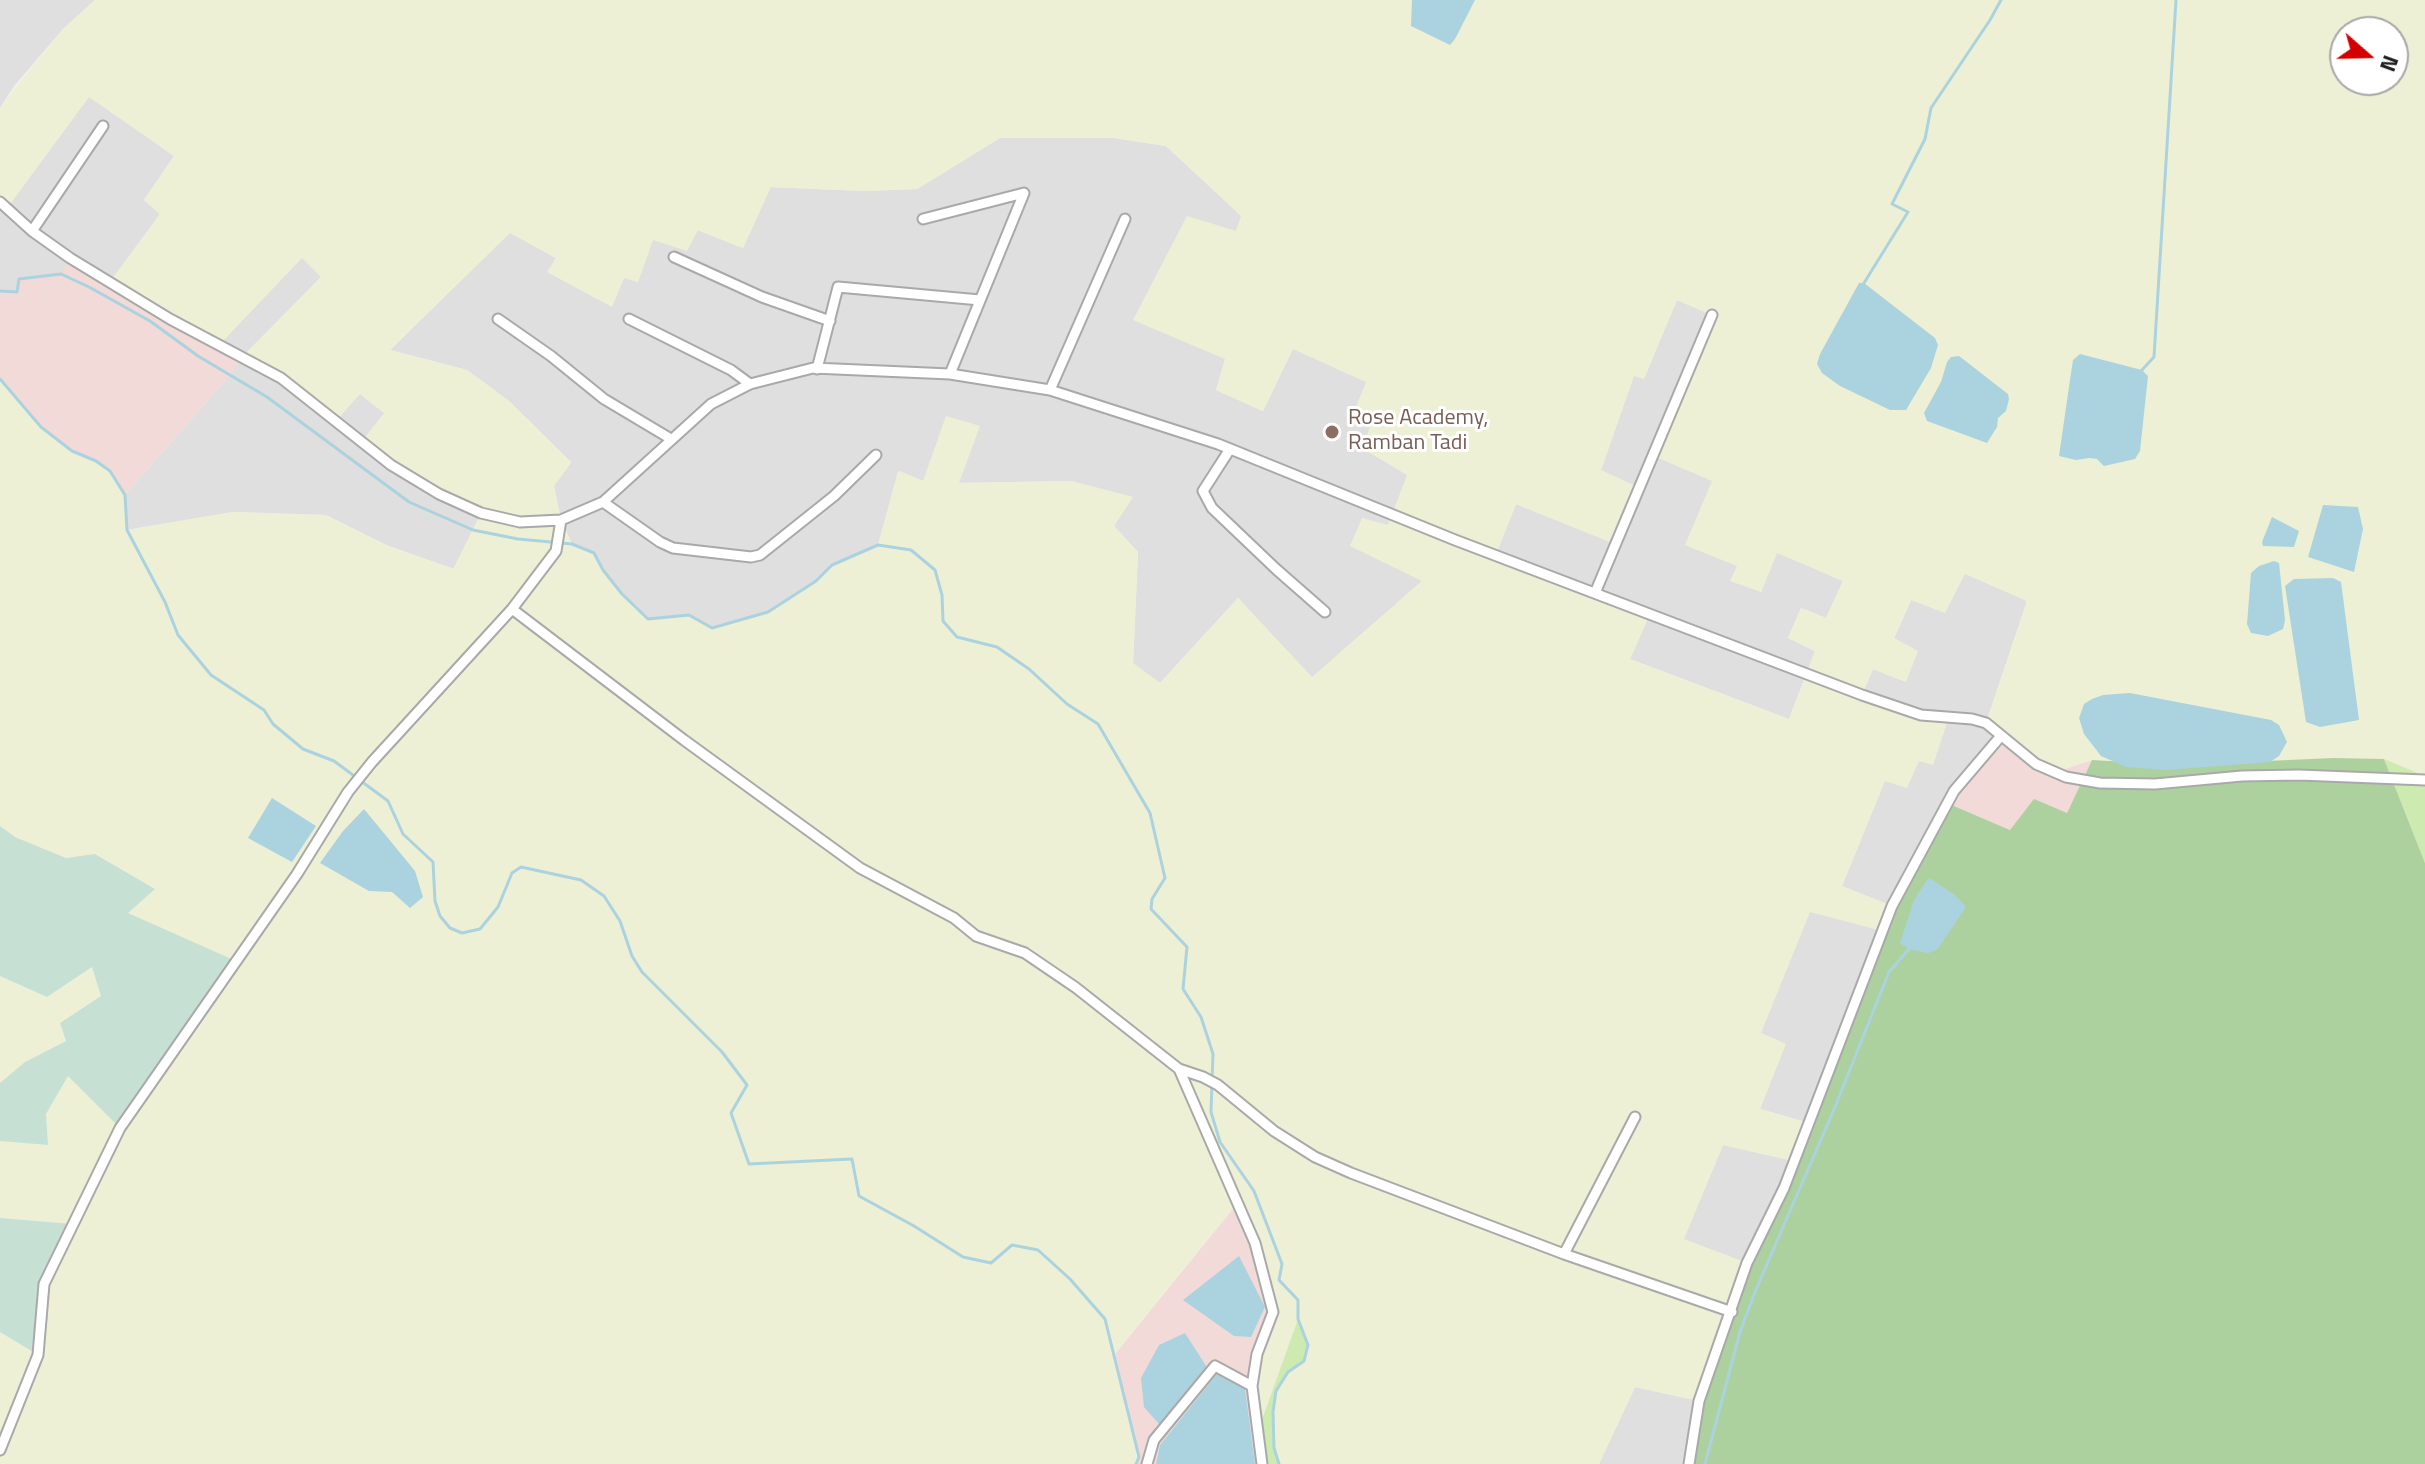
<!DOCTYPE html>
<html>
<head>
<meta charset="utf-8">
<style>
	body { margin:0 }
	#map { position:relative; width:2425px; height:1464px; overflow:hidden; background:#f2efe9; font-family:"Titillium Web",sans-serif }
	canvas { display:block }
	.north { position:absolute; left:2329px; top:16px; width:80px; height:80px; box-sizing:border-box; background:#fff; border:2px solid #a7a7a7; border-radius:50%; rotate:110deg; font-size:22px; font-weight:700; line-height:32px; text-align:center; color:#222 }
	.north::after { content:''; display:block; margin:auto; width:28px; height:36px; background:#d40000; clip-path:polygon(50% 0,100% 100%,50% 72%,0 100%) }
</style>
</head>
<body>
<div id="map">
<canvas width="2425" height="1464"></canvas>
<div class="north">N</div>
</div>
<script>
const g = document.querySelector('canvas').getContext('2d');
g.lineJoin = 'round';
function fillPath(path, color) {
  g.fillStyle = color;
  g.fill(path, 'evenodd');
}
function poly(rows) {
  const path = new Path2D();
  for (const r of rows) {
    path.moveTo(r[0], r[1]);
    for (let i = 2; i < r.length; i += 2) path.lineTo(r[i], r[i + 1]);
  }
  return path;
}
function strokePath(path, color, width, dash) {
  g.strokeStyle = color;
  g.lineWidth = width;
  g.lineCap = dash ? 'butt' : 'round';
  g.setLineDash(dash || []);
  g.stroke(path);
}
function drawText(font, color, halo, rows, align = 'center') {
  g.font = font + ' "Titillium Web",sans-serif';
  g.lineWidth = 6;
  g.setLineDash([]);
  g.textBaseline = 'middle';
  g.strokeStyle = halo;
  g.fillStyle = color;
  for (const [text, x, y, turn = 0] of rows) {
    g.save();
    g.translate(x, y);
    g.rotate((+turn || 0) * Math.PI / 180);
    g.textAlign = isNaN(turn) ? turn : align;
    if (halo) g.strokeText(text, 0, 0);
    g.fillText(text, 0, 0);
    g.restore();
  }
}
fillPath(poly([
	[0,0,95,0,63,29,14,86,0,108],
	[89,96,174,156,144,200,160,214,110,282,61,274,20,279,17,292,0,291,0,200,7,208],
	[1000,138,1114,138,1166,146,1242,216,1236,231,1225,360,1216,390,1263,411,1293,348,1367,382,1356,407,1374,415,1408,475,1388,525,1422,581,1312,678,1238,598,1160,683,1133,664,1138,552,1114,526,1132,497,1071,481,959,483,923,481,899,471,878,545,832,565,816,581,768,612,712,628,689,615,648,619,622,594,603,570,594,553,572,544,561,520,554,486,571,462,509,401,467,370,390,350,510,232,556,258,548,271,624,277,637,282,653,239,698,230,743,248,770,187,864,191,917,189],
	[302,257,321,277,242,357,359,393,384,413,481,513,454,569,386,545,326,515,233,512,127,530,125,495,230,375,218,346],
	[1677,300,1712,315,1654,456,1713,481,1737,567,1761,592,1777,552,1843,581,1826,618,1801,608,1788,638,1815,651,1789,719,1630,659,1650,614,1496,554,1516,504,1616,544,1601,470,1634,375,1644,378],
	[1965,573,2027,601,1986,723,2000,737,1892,906,1842,886,1885,780,1862,695,1873,669,1906,682,1894,639,1911,600],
	[1810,911,1883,931,1809,1123,1760,1109,1785,1044,1760,1033],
	[1723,1145,1794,1161,1747,1263,1683,1240],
	[1635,1387,1699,1401,1689,1464,1599,1464]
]), '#e0dfdf');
fillPath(poly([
	[70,258,242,358,230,375,125,495,110,471,96,461,72,451,41,427,0,378,0,291,17,292,19,279,61,274],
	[2000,737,2052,773,2092,760,2067,813,2010,830,1947,803],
	[1237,1203,1255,1243,1273,1312,1262,1464,1136,1464,1138,1457,1115,1354]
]), '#f2dad9');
fillPath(poly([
	[95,0,2425,0,2425,776,2384,759,2181,765,2092,760,2052,773,1986,723,2027,601,1965,574,1945,613,1911,600,1894,638,1918,651,1906,682,1873,669,1862,695,1921,715,1949,717,1933,765,1919,761,1907,788,1885,781,1842,886,1892,906,1883,931,1810,912,1761,1033,1786,1044,1760,1109,1809,1123,1794,1161,1723,1145,1684,1239,1747,1263,1699,1401,1635,1387,1599,1464,1280,1464,1274,1444,1273,1412,1276,1391,1288,1372,1304,1361,1308,1345,1298,1320,1258,1431,1252,1386,1273,1312,1255,1243,1237,1204,1115,1354,1139,1457,1136,1464,0,1464,0,1332,37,1355,44,1284,72,1224,0,1218,0,1141,48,1145,46,1114,68,1075,120,1127,128,912,155,889,96,854,66,858,15,837,0,826,0,378,42,427,72,451,96,461,110,471,125,495,127,530,233,512,326,515,386,545,453,569,481,514,439,494,362,441,384,413,360,394,336,421,281,378,242,358,321,277,302,258,218,346,110,282,160,214,144,200,174,156,89,97,7,208,0,200,0,108,63,29],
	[2345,32,2393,32,2393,80,2345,80],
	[1000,138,1114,138,1166,146,1241,216,1236,231,1187,216,1133,320,1225,359,1216,390,1263,411,1293,349,1366,382,1356,407,1373,416,1363,449,1407,475,1388,525,1362,518,1350,546,1422,581,1312,677,1238,598,1160,683,1133,663,1138,552,1114,526,1133,497,1071,481,959,483,980,426,946,416,923,481,898,471,878,545,832,565,816,581,768,612,712,628,689,615,648,619,622,594,603,570,594,553,572,544,561,520,554,486,571,463,509,401,467,370,390,350,510,233,556,258,547,272,612,307,624,278,638,282,653,240,687,251,698,230,743,248,771,187,864,191,917,189],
	[1677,300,1712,315,1654,456,1712,481,1685,545,1737,566,1730,581,1761,592,1777,553,1843,581,1826,618,1801,608,1788,638,1815,651,1789,719,1630,659,1650,613,1496,554,1516,504,1617,545,1640,488,1601,470,1634,376,1644,379],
	[93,967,101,996,60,1023,67,1040,25,1062,0,1083,0,976,47,997]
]), '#eef0d5');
fillPath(poly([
	[2384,759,2425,776,2425,863],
	[1298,1319,1308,1345,1304,1361,1288,1372,1276,1391,1273,1412,1274,1444,1280,1464,1262,1464,1258,1431]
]), '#cdebb0');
fillPath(poly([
	[2333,758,2384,759,2425,863,2425,1464,1689,1464,1699,1401,1747,1263,1784,1188,1870,963,1947,803,2010,830,2034,799,2067,813,2092,760,2178,765]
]), '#add19e');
fillPath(poly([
	[0,826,15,837,66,858,95,854,155,889,128,913,236,961,120,1128,68,1076,46,1114,48,1145,0,1141,0,1083,25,1062,66,1041,60,1023,101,996,92,967,47,997,0,976],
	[0,1218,73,1224,44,1284,38,1355,0,1332]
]), '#c6e0d4');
fillPath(poly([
	[1412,0,1475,0,1455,39,1450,45,1411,26],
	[1859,283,1864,283,1935,338,1938,345,1931,368,1906,410,1890,410,1840,386,1822,373,1817,364,1820,354],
	[2080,354,2142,370,2148,376,2140,451,2135,459,2104,466,2097,459,2089,458,2076,460,2059,456,2071,373,2073,360],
	[1959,356,2008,394,2009,399,2006,411,1998,418,1997,427,1987,443,1927,421,1924,413,1941,382,1947,362,1951,357],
	[2323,505,2358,507,2363,529,2354,572,2308,557],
	[2272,517,2299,531,2294,547,2263,546,2262,542],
	[2274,561,2279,563,2285,620,2283,629,2268,636,2251,633,2247,624,2251,573,2259,566],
	[2333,578,2341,582,2359,720,2320,727,2306,722,2285,586,2294,579],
	[2130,693,2271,720,2279,725,2287,742,2279,756,2270,762,2166,770,2126,767,2101,756,2084,734,2079,718,2084,704,2092,699,2103,695],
	[272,798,316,826,292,862,248,838],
	[364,809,415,871,423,897,410,908,392,892,369,891,320,863,343,831],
	[1931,879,1955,895,1966,907,1937,950,1928,953,1909,949,1900,943,1914,900,1927,880],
	[1239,1256,1265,1307,1251,1337,1234,1336,1183,1300],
	[1185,1333,1208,1369,1160,1425,1144,1407,1141,1378,1159,1345],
	[1217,1374,1245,1389,1255,1464,1156,1464,1160,1445]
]), '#aad3df');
strokePath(poly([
	[1864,283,1908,212,1892,204,1925,139,1931,108,1990,20,2001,0],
	[0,291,17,292,19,279,61,274,89,287,150,321,198,356,267,397,409,502,473,530,518,539,572,544,594,553,603,570,622,594,648,619,689,615,712,628,768,612,816,581,832,565,878,545,911,550,935,570,942,595,943,621,957,637,997,647,1029,669,1067,704,1098,724,1150,813,1165,878,1152,899,1151,909,1187,947,1183,989,1201,1017,1213,1054,1211,1112,1220,1142,1254,1191,1282,1264,1279,1280,1298,1300,1298,1319,1308,1345,1304,1361,1288,1372,1276,1391,1273,1412,1274,1448,1279,1464],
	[2142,370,2154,357,2176,0],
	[0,379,41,427,72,451,96,461,110,471,125,495,127,530,165,602,178,635,211,675,264,710,273,724,303,749,334,761,388,801,403,834,433,862,435,901,440,916,450,928,462,933,480,929,498,907,512,873,521,867,581,880,604,896,620,921,632,956,642,972,722,1052,747,1085,731,1113,749,1164,852,1159,859,1196,914,1226,963,1257,991,1263,1012,1245,1038,1250,1070,1279,1105,1319,1139,1457,1136,1464],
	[1705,1464,1740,1332,1755,1292,1835,1107,1889,972,1909,949]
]), '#aad3df', 3);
const minor = poly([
	[0,202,32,231,70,258,170,319,281,378,391,465,439,494,481,513,520,522,561,520,603,502,711,404,750,384,813,368,950,374,1050,390,1218,444,1455,540,1862,695,1921,715,1972,719,1986,723,2036,764,2066,777,2100,783,2155,784,2242,776,2299,775,2425,780],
	[923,219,1024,193,950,374],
	[32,231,103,126],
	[674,257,762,297,830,321],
	[498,319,551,356,604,399,671,439],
	[629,319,731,370,750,384],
	[817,369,838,287,980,300],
	[1050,390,1125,219],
	[1230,449,1203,491,1212,508,1276,569,1325,612],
	[603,502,660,542,673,548,751,557,760,555,834,496,876,455],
	[1595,593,1712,315],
	[512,609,684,740,860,868,954,918,976,936,1025,953,1075,987,1179,1069,1203,1077,1218,1085,1274,1131,1315,1157,1351,1173,1564,1254,1732,1312],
	[1179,1069,1255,1243,1273,1312,1257,1354,1252,1386,1262,1464],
	[1564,1254,1635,1117],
	[0,1450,38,1355,44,1284,120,1128,297,874,348,792,372,762,512,609,556,551,561,520],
	[1147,1464,1154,1440,1215,1366,1252,1386],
	[1689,1464,1699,1401,1747,1263,1784,1188,1892,906,1954,791,2000,737]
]);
strokePath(minor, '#a9a9a9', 13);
strokePath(minor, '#fff', 9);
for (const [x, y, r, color] of [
	[1332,432,8,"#8d6e63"]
]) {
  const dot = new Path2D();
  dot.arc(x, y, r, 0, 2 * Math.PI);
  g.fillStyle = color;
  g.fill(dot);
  strokePath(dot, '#fff', 3);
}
drawText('22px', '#785e54', '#fff', [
	["Rose Academy,",1348,419],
	["Ramban Tadi",1348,444]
], 'left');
</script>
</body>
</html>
